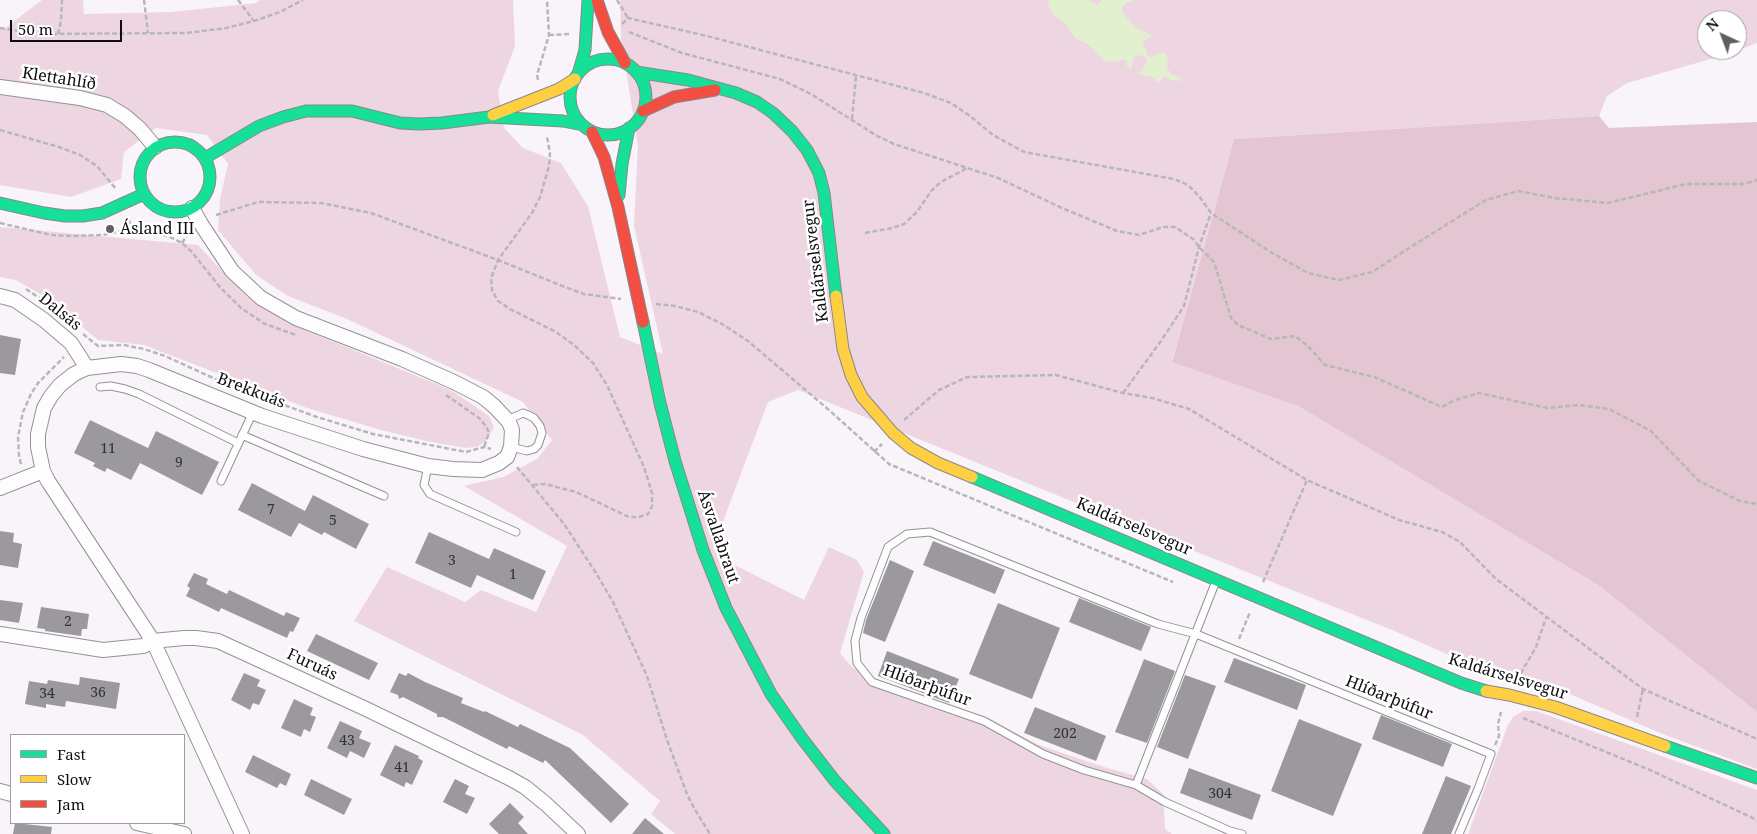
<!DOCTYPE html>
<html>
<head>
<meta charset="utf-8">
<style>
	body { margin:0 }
	#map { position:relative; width:1757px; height:834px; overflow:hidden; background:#f9f4fa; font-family:"Noto Serif",serif }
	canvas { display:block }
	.legend { position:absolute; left:10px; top:734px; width:175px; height:90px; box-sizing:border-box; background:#fff; border:1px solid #9f9f9f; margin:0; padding:6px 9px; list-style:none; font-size:15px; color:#0e0e0e }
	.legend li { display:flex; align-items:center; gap:10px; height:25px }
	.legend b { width:25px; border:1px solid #9f9f9f }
	.north { position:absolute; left:1697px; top:10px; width:50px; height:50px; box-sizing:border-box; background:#fff; border:1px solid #9f9f9f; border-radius:50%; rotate:317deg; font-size:14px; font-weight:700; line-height:20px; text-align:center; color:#0e0e0e }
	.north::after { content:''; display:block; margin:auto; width:18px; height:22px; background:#605e61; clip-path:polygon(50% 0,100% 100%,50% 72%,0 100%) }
	.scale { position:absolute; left:10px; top:20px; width:112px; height:22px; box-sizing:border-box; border:2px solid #0e0e0e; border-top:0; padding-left:6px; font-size:15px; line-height:18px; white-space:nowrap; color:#0e0e0e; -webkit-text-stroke:4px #fff; paint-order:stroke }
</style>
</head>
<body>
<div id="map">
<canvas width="1757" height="834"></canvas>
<ul class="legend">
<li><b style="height:6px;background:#16e098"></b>Fast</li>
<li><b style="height:6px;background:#ffcf43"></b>Slow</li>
<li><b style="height:6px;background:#f24e42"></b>Jam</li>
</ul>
<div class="north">N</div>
<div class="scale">50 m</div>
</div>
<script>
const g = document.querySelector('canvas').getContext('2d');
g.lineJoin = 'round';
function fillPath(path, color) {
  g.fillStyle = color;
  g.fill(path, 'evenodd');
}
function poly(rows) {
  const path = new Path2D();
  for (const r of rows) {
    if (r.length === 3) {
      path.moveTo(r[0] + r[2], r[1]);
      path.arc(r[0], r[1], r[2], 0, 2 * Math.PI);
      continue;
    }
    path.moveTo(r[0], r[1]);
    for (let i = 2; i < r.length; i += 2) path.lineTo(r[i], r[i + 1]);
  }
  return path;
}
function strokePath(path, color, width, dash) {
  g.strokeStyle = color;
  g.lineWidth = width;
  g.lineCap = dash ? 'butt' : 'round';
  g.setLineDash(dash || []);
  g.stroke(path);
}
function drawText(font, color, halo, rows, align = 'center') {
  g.font = font + ' "Noto Serif",serif';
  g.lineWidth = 5;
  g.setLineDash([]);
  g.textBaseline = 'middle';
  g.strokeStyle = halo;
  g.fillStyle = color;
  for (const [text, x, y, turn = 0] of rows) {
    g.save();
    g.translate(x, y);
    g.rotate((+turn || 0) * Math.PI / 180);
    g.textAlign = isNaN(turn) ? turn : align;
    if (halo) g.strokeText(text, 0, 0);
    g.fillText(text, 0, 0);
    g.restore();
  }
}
fillPath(poly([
	[42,0,83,0,84,14,171,12,256,3,260,0,513,0,515,46,498,91,504,128,523,148,561,163,588,206,620,337,663,354,634,226,638,146,621,39,620,0,1757,0,1757,43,1728,54,1627,83,1607,96,1599,116,1234,139,1172,361,1298,406,1598,585,1757,712,1757,769,1660,733,1565,692,1469,664,1397,632,1187,548,798,390,768,402,713,548,719,557,804,600,829,547,857,560,864,572,840,653,852,667,883,684,929,702,988,718,1039,745,1104,767,1147,779,1163,794,1165,829,1172,834,675,834,651,814,660,801,583,735,354,621,387,567,465,602,481,590,536,612,567,546,464,486,503,477,537,459,552,440,523,402,347,319,288,296,256,275,218,230,220,199,228,164,207,135,156,128,124,152,121,179,71,197,0,185,0,27,4,29],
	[1707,20,1737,20,1737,50,1707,50],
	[0,227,198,245,225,274,256,301,293,325,451,390,489,416,494,427,487,440,477,447,465,448,426,441,381,430,307,408,144,345,98,340,49,299,16,280,0,277],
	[1523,711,1536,711,1757,790,1757,834,1468,834,1508,725,1513,717]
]), '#edd6e2');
fillPath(poly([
	[1599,116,1609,128,1757,122,1757,712,1598,585,1298,406,1172,362,1234,139]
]), '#e4c6d3');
fillPath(poly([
	[1048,0,1088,0,1096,5,1102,0,1133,0,1126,3,1122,7,1122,9,1123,13,1136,28,1150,34,1152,36,1142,42,1146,49,1146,53,1149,57,1152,57,1161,52,1165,53,1168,58,1167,67,1171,74,1181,78,1180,81,1170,80,1165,76,1158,82,1150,76,1140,75,1139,73,1144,67,1147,60,1146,57,1143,56,1138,55,1134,57,1131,69,1126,65,1127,61,1125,59,1114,62,1105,61,1087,44,1075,38,1066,24,1054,15,1049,7]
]), '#e2f0cf');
fillPath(poly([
	[0,335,21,339,15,375,0,373],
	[90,420,148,448,156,431,219,462,202,495,140,463,131,480,107,468,105,472,93,466,95,463,74,453],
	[252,483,305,511,313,495,369,524,356,549,324,532,322,535,299,523,291,537,238,510],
	[0,531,14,533,13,542,22,544,18,568,0,565],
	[429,532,489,559,494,548,546,571,533,600,477,575,471,588,415,563],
	[933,541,1005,570,995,594,923,565],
	[890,560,914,571,885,642,863,633,866,620],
	[194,573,208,579,206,584,227,594,229,590,284,616,286,612,300,618,293,632,290,631,287,638,221,608,219,612,186,596,190,588,187,586],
	[1079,598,1151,627,1141,651,1069,622],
	[0,600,23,603,19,623,0,620],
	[998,603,1060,628,1032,699,969,674],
	[41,607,89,614,87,629,82,629,81,636,45,631,45,629,37,628],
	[316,634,378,663,369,680,307,651],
	[887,651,959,679,949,703,878,676],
	[1234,658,1306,685,1297,710,1224,682],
	[1144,659,1175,671,1147,743,1115,732],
	[244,673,260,680,257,686,266,690,259,705,253,703,250,710,231,700],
	[399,673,406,676,408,673,425,682,463,698,461,703,484,712,485,711,518,727,520,724,570,748,629,804,611,823,545,760,543,763,509,746,507,749,443,717,437,717,437,714,403,697,399,699,398,695,390,692],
	[1185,675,1216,686,1188,759,1157,747],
	[80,677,120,683,116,709,66,701,65,707,46,704,46,708,25,704,29,681,47,684,48,680,79,685],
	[294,699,313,708,310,715,316,717,310,732,304,729,301,737,281,728],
	[1035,707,1106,736,1096,761,1024,733],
	[1381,715,1452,744,1443,767,1372,739],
	[1299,719,1362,744,1333,816,1271,791],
	[340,721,362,731,359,738,371,743,364,758,350,751,347,758,327,748],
	[395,745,419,756,418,758,423,761,412,785,406,782,404,787,380,775],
	[253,755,291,774,286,786,280,783,277,788,245,772],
	[1189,768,1261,795,1252,820,1180,793],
	[1446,776,1471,786,1451,834,1422,834],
	[311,779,352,799,344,815,304,795],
	[455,779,469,786,465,794,475,798,467,814,443,802],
	[510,803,524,817,518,823,528,834,499,834,489,824],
	[645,818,664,834,632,834],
	[15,823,52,827,51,834,13,834]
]), '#9c999e');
const lane = poly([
	[100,387,111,386,125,389,139,394,238,443],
	[507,420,523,413,528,415,534,418,540,426,542,433,538,445,534,449,527,451,511,447],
	[242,435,384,496],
	[428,466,424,485,430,494,516,532],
	[221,481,253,412],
	[1136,785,1216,581],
	[1242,834,1230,831,1165,802,1136,785,1084,770,1043,754,984,721,872,682,857,663,855,641,861,618,888,547,907,534,930,532,1158,624,1196,634,1491,754,1478,789,1459,834]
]);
const street = poly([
	[0,87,80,98,107,105,125,116,140,129,155,147],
	[192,208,201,224,232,271,261,298,296,318,402,359,454,382,483,397,494,406,509,422,512,430,511,447,507,457,499,463,482,470,453,469,428,466,363,449,262,416,149,370,137,366,121,364,87,368,74,374,60,385,51,396,44,408,38,434,38,447,43,471,48,481,153,641,242,834],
	[0,296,15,300,44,320,71,343,87,368],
	[0,488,43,471],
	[0,634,103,650,143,646,153,641,184,638,196,638,218,641,364,708,509,778,525,787,546,804,578,834],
	[0,791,11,794],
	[137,823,184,834]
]);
const fast = poly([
	[608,97,38],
	[636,72,688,80,736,93,757,102,773,113,792,131,807,150,819,173,824,193,836,296],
	[578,74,585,50,588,0],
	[175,177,35],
	[205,158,259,126,283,117,306,111,352,111,400,123,419,124,442,123,489,117,563,121,583,125],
	[619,195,622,164,629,128],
	[0,203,44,213,65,216,83,216,102,213,144,194],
	[643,322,660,403,675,461,703,550,726,608,771,694,801,737,835,781,884,834],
	[972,477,1461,683,1486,691],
	[1665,746,1757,778]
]);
const slow = poly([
	[493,115,559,89,575,79],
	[836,296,843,349,851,375,862,397,893,433,911,448,938,463,972,477],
	[1486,691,1509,695,1555,707,1665,746]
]);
const jam = poly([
	[597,0,608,32,625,63],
	[643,111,674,97,715,90],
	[592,132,604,157,618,207,643,322]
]);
strokePath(lane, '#949294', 9);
strokePath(street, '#949294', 16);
strokePath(fast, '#8a888b', 13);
strokePath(slow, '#8a888b', 13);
strokePath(jam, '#8a888b', 13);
strokePath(poly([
	[144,0,148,33],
	[238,0,254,21],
	[617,0,628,18],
	[622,24,628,18,707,36,924,93,951,103,970,116,993,135,1024,152,1174,179,1188,185,1199,196,1211,213,1272,253,1308,273,1339,280,1372,272,1417,243,1486,200,1518,191,1555,198,1608,203,1686,184,1743,184,1757,180],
	[0,28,39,34,187,33,226,28,254,21,280,12,303,0],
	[629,32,682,53,780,79,811,94,877,136,894,144,998,178,1062,208,1117,231,1139,235,1163,227,1175,227,1193,239,1199,247,1214,262,1231,318,1238,325,1271,339,1295,336,1308,346,1325,365,1374,377,1442,407,1455,400,1479,393,1547,408,1579,405,1609,409,1651,431,1699,481,1740,501,1757,504],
	[58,34,61,21,62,0],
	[549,35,570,34],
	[538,80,537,75,549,35,547,0],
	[852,119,856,76],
	[0,130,59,147,80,155,97,166,116,189],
	[216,215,258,202,321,203,371,213,498,260,565,287,584,294,621,299],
	[129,219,131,229],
	[0,223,51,235,70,236,103,235,131,229,151,232,170,237,182,243,191,251,219,286,241,308,265,324,296,335],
	[865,233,892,228,904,224,917,212,931,191,941,182,967,168],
	[182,243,189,232],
	[26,289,53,307],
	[656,304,675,306,698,312,722,324,748,341,829,410,889,464,1173,582],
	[83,334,98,346,124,345,144,349,165,356,224,383,317,417,373,434,466,452,484,447,491,449],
	[1123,393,1161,341,1184,306,1199,247,1211,213],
	[446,395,479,418,486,426,489,433,484,447],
	[904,420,939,390,967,377,1056,375,1123,393,1152,398,1189,409,1307,480,1399,520,1442,532,1460,542,1496,579,1643,689,1757,739],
	[874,452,882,444],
	[21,464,19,456,18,437,23,412,31,394,38,383,64,357],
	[517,467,564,524,596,573,613,602,647,676,667,740,687,794,694,808,710,834],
	[533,485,545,484,576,492,629,517,639,517,648,514,652,506,652,493,644,467,607,385,593,363,574,345,556,332,510,309,498,301,492,290,491,278,498,260,532,213,540,197,549,166,550,153,547,137],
	[1263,582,1307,480],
	[1239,639,1250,612],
	[1517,680,1536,647,1546,618],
	[1637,717,1643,689],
	[1523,718,1650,770,1757,820],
	[1495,745,1499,736,1498,724,1501,712]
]), '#b8b7b8', 2.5, [5, 2.5]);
strokePath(lane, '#fefdfe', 7);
strokePath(street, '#fefdfe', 14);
strokePath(fast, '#16e098', 11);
strokePath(slow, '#ffcf43', 11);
strokePath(jam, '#f24e42', 11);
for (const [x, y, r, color] of [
	[110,229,5,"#605e61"]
]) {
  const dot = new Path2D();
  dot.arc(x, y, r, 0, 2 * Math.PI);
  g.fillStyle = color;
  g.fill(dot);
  strokePath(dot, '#fff', 2);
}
drawText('14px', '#323132', null, [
	["11",108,449],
	["9",179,463],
	["7",271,510],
	["5",333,521],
	["3",452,561],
	["1",513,575],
	["2",68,622],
	["36",98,693],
	["34",47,694],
	["202",1065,734],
	["43",347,741],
	["41",402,768],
	["304",1220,794]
]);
drawText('16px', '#0e0e0e', '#fff', [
	["Klettahlíð",59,79,9],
	["Kaldárselsvegur",816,261,-97],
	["Dalsás",60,312,39],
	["Brekkuás",251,391,21],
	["Kaldárselsvegur",1134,527,23],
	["Ásvallabraut",718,537,71],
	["Furuás",312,665,25],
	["Kaldárselsvegur",1508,677,17],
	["Hlíðarþúfur",927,686,20],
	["Hlíðarþúfur",1389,698,22]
]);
drawText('16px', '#0e0e0e', '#fff', [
	["Ásland III",120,229]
], 'left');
</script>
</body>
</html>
